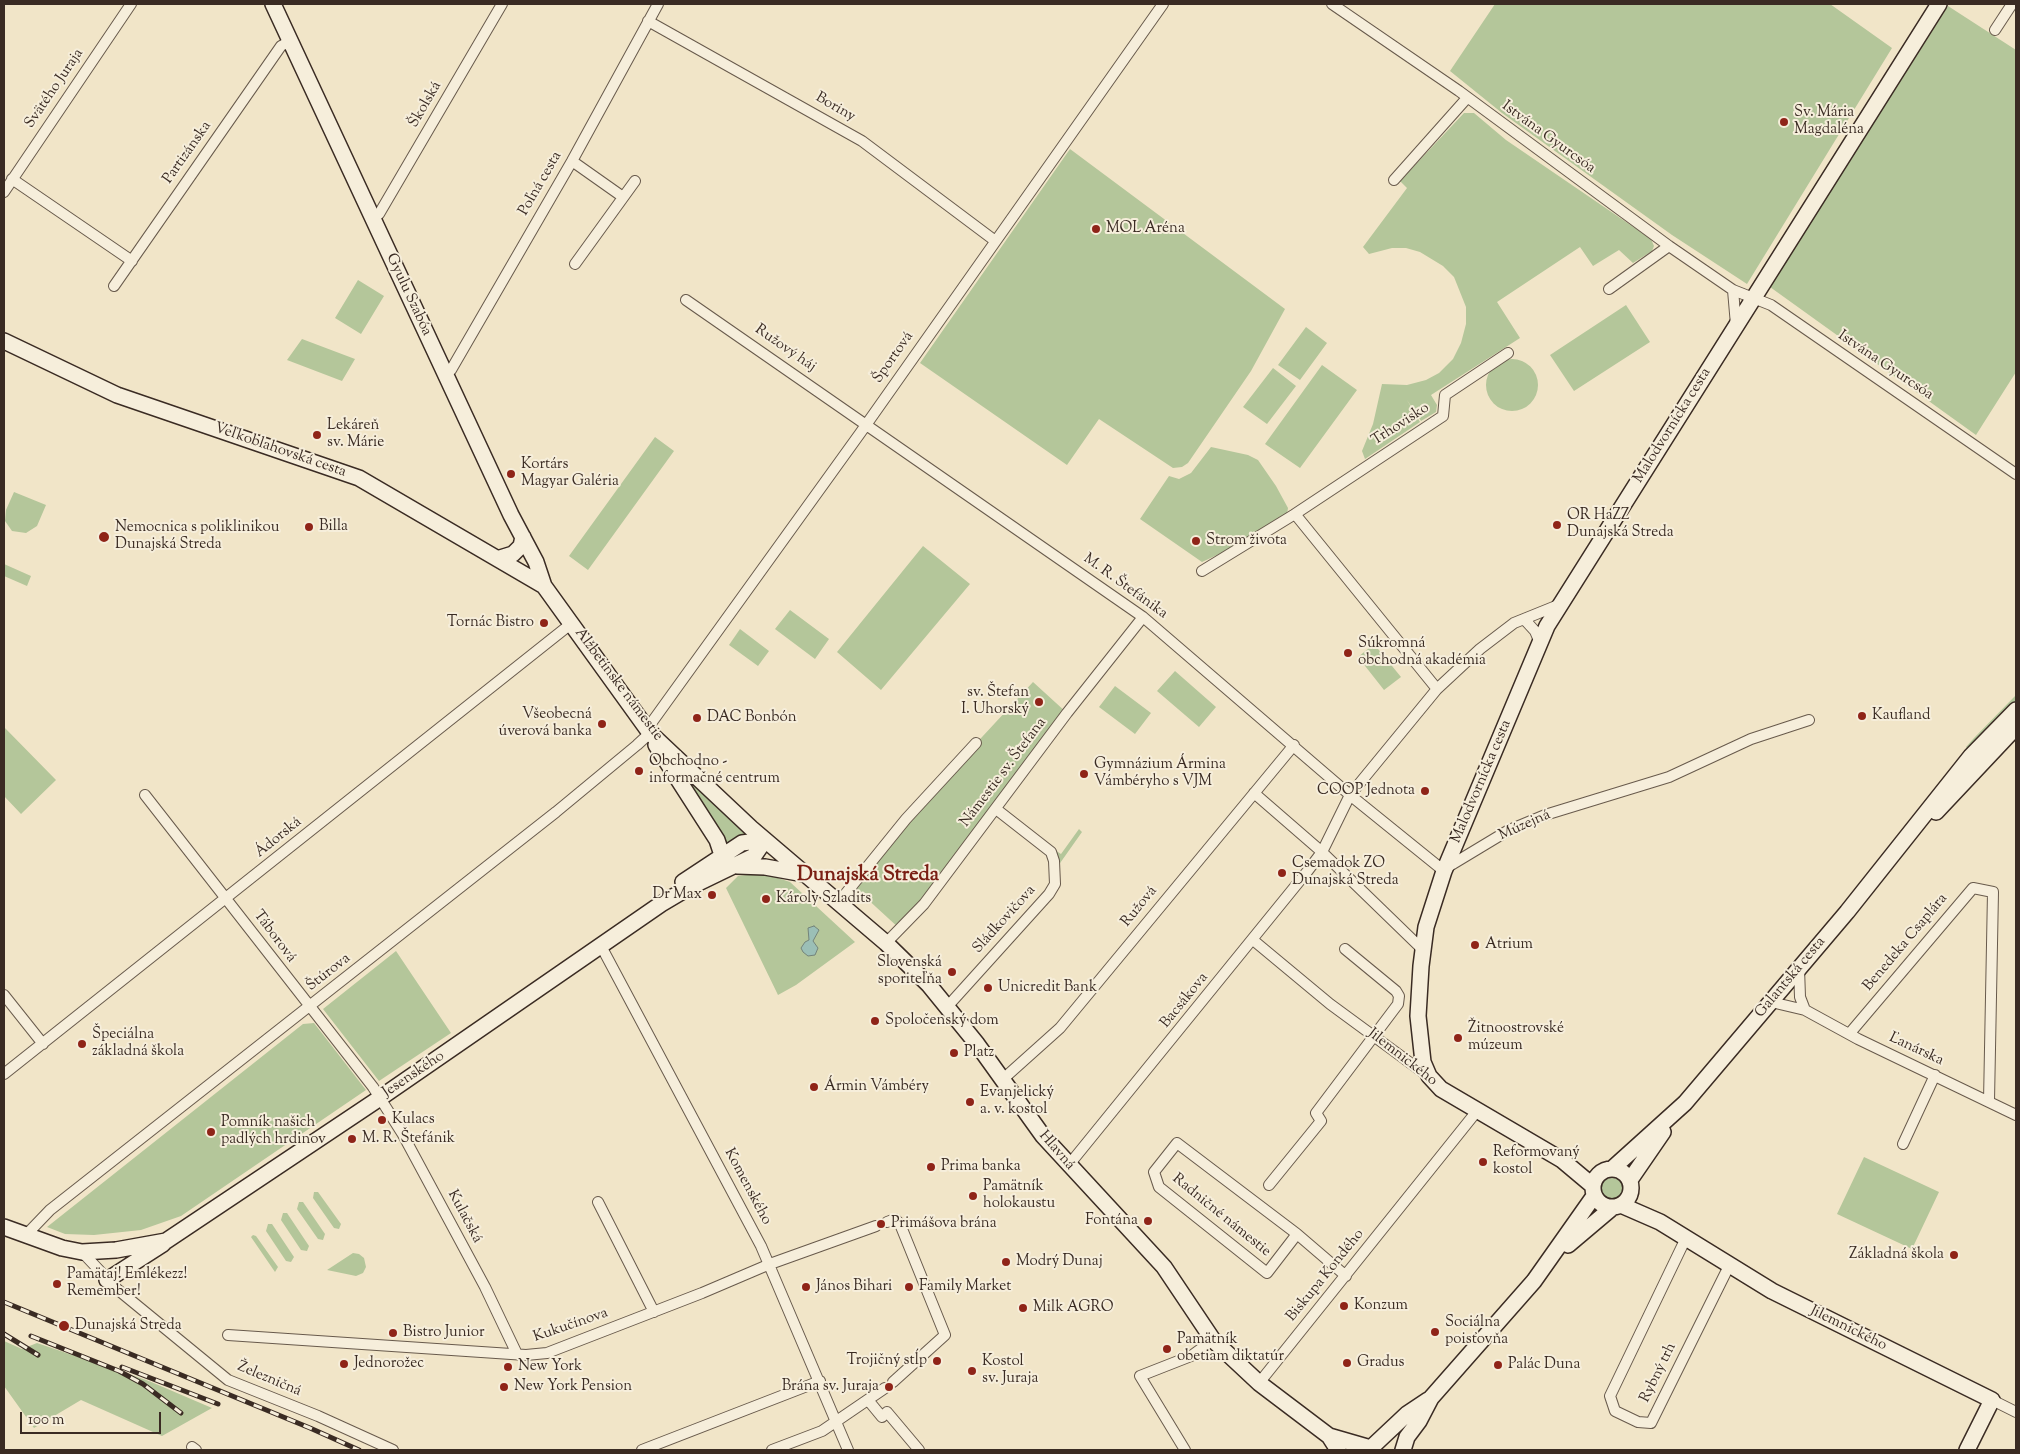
<!DOCTYPE html>
<html>
<head>
<meta charset="utf-8">
<style>
	body { margin:0 }
	#map { position:relative; width:2020px; height:1454px; overflow:hidden; background:#f1e5c8; font-family:"Sorts Mill Goudy",serif }
	canvas { display:block }
	.frame { position:absolute; inset:0; border:5px solid #3a2b23; pointer-events:none }
	.scale { position:absolute; left:20px; top:1412px; width:141px; height:22px; box-sizing:border-box; border:2px solid #3a2b23; border-top:0; padding-left:6px; font-size:15px; line-height:18px; white-space:nowrap; color:#3a2b23; -webkit-text-stroke:4px #f6eedb; paint-order:stroke }
</style>
</head>
<body>
<div id="map">
<canvas width="2020" height="1454"></canvas>
<div class="frame"></div>
<div class="scale">100 m</div>
</div>
<script>
const g = document.querySelector('canvas').getContext('2d');
g.lineJoin = 'round';
function fillPath(path, color) {
  g.fillStyle = color;
  g.fill(path, 'evenodd');
}
function poly(rows) {
  const path = new Path2D();
  for (const r of rows) {
    if (r.length === 3) {
      path.moveTo(r[0] + r[2], r[1]);
      path.arc(r[0], r[1], r[2], 0, 2 * Math.PI);
      continue;
    }
    path.moveTo(r[0], r[1]);
    for (let i = 2; i < r.length; i += 2) path.lineTo(r[i], r[i + 1]);
  }
  return path;
}
function strokePath(path, color, width, dash) {
  g.strokeStyle = color;
  g.lineWidth = width;
  g.lineCap = dash ? 'butt' : 'round';
  g.setLineDash(dash || []);
  g.stroke(path);
}
function drawText(font, color, halo, rows, align = 'center') {
  g.font = font + ' "Sorts Mill Goudy",serif';
  g.lineWidth = 4;
  g.setLineDash([]);
  g.textBaseline = 'middle';
  g.strokeStyle = halo;
  g.fillStyle = color;
  for (const [text, x, y, turn = 0] of rows) {
    g.save();
    g.translate(x, y);
    g.rotate((+turn || 0) * Math.PI / 180);
    g.textAlign = isNaN(turn) ? turn : align;
    if (halo) g.strokeText(text, 0, 0);
    g.fillText(text, 0, 0);
    g.restore();
  }
}
fillPath(poly([
	[1495,4,1830,4,1892,48,1747,284,1672,235,1502,113,1450,71],
	[1948,6,2016,50,2016,372,1976,435,1770,287],
	[1464,113,1474,113,1506,140,1651,239,1654,246,1652,251,1633,263,1619,250,1593,266,1580,247,1497,302,1520,338,1431,395,1437,405,1436,412,1421,421,1407,400,1420,422,1365,459,1362,451,1373,424,1382,384,1407,385,1426,380,1439,373,1453,359,1461,343,1466,324,1466,307,1454,277,1443,266,1420,252,1406,248,1392,248,1369,254,1363,247,1407,188,1400,181],
	[1070,149,1285,309,1251,371,1188,463,1182,467,1173,468,1099,419,1067,465,920,363],
	[358,280,384,296,361,334,335,318],
	[1626,305,1650,342,1574,391,1550,355],
	[1306,327,1327,343,1300,380,1278,365],
	[302,339,355,359,342,381,287,360],
	[1512,385,26],
	[1322,365,1357,390,1300,468,1265,444],
	[1273,368,1296,386,1267,424,1243,407],
	[655,437,674,451,588,570,569,556],
	[1211,447,1248,455,1258,460,1276,486,1288,508,1287,514,1230,549,1202,562,1140,519,1169,476,1179,479,1191,473],
	[14,492,46,505,37,526,26,533,12,531,5,521,6,510],
	[923,546,970,584,881,690,837,652],
	[4,564,31,576,27,586,4,576],
	[790,610,829,639,815,659,775,629],
	[740,629,769,651,758,666,729,645],
	[1374,644,1401,677,1384,690,1358,657],
	[1175,671,1216,707,1199,727,1157,691],
	[1033,682,1067,713,900,929,852,885,906,819],
	[1115,686,1151,713,1135,734,1099,707],
	[2016,695,2016,701,1968,749,1966,747,1974,738],
	[4,727,56,780,21,814,4,796],
	[693,778,746,834,726,845,684,785],
	[1079,829,1082,832,1058,866,1050,847,1061,854],
	[763,873,790,882,855,942,796,985,778,995,726,888,738,876],
	[396,951,451,1033,379,1081,323,1009],
	[314,1023,366,1090,181,1216,141,1230,94,1235,65,1234,47,1227,303,1024],
	[1864,1157,1939,1192,1912,1249,1837,1214],
	[1612,1189,11],
	[314,1192,318,1192,341,1224,339,1229,334,1228,313,1198],
	[299,1202,303,1202,325,1234,323,1240,318,1239,297,1209],
	[283,1213,287,1213,309,1246,307,1251,301,1250,281,1220],
	[268,1224,272,1224,294,1257,291,1262,286,1261,266,1231],
	[253,1235,256,1236,278,1267,275,1272,251,1237],
	[353,1253,359,1254,364,1258,366,1267,363,1273,356,1276,327,1270],
	[4,1341,22,1349,37,1343,149,1381,212,1408,162,1436,81,1400,34,1428,4,1386]
]), '#b4c69a');
const water = poly([
	[814,926,819,930,813,941,818,948,815,955,808,956,803,952,801,948,805,942,809,940,808,928,814,926]
]);
fillPath(water, '#9bbfb6');
strokePath(water, '#74847b', 1);
const street = poly([
	[1332,4,1459,91,1669,246,1733,290,1771,305,2016,474],
	[648,21,862,141,994,240],
	[1995,30,2012,4],
	[572,161,623,197],
	[12,179,132,261],
	[1394,180,1467,98],
	[4,192,131,4],
	[372,218,379,214,502,4],
	[575,264,635,181],
	[114,286,281,46,290,41],
	[1609,289,1669,246],
	[1733,290,1736,325],
	[686,300,1143,617,1350,795,1444,871],
	[444,373,451,370,572,161,658,4],
	[1295,514,1437,689],
	[1202,571,1295,514,1443,416,1445,395,1508,353],
	[1524,619,1535,631,1540,643],
	[647,729,861,432,1163,4],
	[1254,793,1322,852,1422,949],
	[145,795,373,1087,402,1133,485,1287,517,1354],
	[1446,868,1509,830,1545,815,1669,777,1751,739,1809,720],
	[838,903,906,819,976,743],
	[1253,940,1330,1004,1428,1076],
	[886,943,924,904,1067,713,1143,617],
	[601,946,761,1246,848,1450],
	[1799,968,1800,997,1805,1010],
	[4,995,43,1044],
	[1771,1002,1805,1010,1858,1039,2016,1115],
	[947,1007,1049,894,1055,884,1054,861,1051,852,996,809],
	[1850,1033,1973,888,1993,892,1989,1101],
	[4,1074,572,623],
	[1002,1080,1060,1028,1294,745],
	[1903,1144,1935,1075],
	[1068,1166,1306,873,1322,852,1350,795,1437,689,1480,649,1514,623,1561,604],
	[1269,1185,1321,1121,1316,1113,1398,1004,1399,996,1396,991,1345,949],
	[598,1202,654,1312],
	[887,1222,895,1219,900,1224,945,1335,893,1382],
	[1297,1234,1267,1273,1159,1187,1154,1172,1177,1143,1297,1234,1346,1276],
	[26,1235,50,1210,556,812,637,745,650,733],
	[1685,1240,1610,1396,1615,1411,1638,1422,1651,1423,1729,1266],
	[82,1252,117,1289,228,1380,318,1416,393,1450],
	[228,1335,526,1355,547,1353,702,1293,770,1264,876,1226],
	[1259,1383,1477,1111],
	[868,1400,882,1417,887,1412,919,1450],
	[1992,1400,2016,1412],
	[192,1447,196,1450],
	[642,1450,820,1381],
	[772,1450,822,1431,885,1388],
	[1185,1450,1140,1376,1191,1356,1213,1340]
]);
const secondary = poly([
	[273,4,511,515,536,562,544,586,650,733,751,828,886,943,929,985,977,1044,1043,1136,1164,1267,1213,1340,1259,1383,1329,1436,1338,1450],
	[4,341,117,395,359,478,544,586],
	[500,558,513,554,521,546,523,537],
	[656,745,717,840,722,855],
	[1936,812,2016,727],
	[737,866,765,867,804,874],
	[683,882,742,843,765,840],
	[1613,1168,1685,1103,1847,912,1971,756,2016,710],
	[1612,1188,19],
	[1630,1180,1663,1132],
	[1593,1186,1562,1160,1441,1089,1429,1076,1423,1062,1418,1016,1421,966,1426,927,1444,871,1547,626,1939,4],
	[1621,1205,1660,1222,1772,1291,1992,1400,1967,1450],
	[4,1227,62,1248,82,1252,116,1250,166,1241,380,1098,661,904,688,888,754,856,765,840],
	[1568,1245,1613,1207],
	[107,1280,163,1244],
	[1329,1436,1367,1447],
	[1374,1445,1407,1414,1428,1400],
	[1403,1450,1407,1437,1419,1421,1431,1398,1534,1281,1594,1196]
]);
strokePath(street, '#685a4c', 12);
strokePath(secondary, '#3a2b23', 18);
strokePath(street, '#f6eedb', 10);
strokePath(secondary, '#f6eedb', 15);
const rail = poly([
	[4,1302,310,1428,359,1450],
	[4,1334,38,1355],
	[31,1336,119,1371,143,1384,181,1413],
	[122,1367,218,1404]
]);
strokePath(rail, '#3a2b23', 5);
strokePath(rail, '#f6eedb', 3, [9]);
for (const [x, y, r, color] of [
	[1784,122,5,"#8f2418"],
	[1096,229,5,"#8f2418"],
	[317,435,5,"#8f2418"],
	[511,474,5,"#8f2418"],
	[1557,525,5,"#8f2418"],
	[309,527,5,"#8f2418"],
	[104,537,6,"#8f2418"],
	[1196,541,5,"#8f2418"],
	[544,623,5,"#8f2418"],
	[1348,653,5,"#8f2418"],
	[1039,702,5,"#8f2418"],
	[1862,716,5,"#8f2418"],
	[697,718,5,"#8f2418"],
	[602,724,5,"#8f2418"],
	[639,771,5,"#8f2418"],
	[1084,774,5,"#8f2418"],
	[1425,791,5,"#8f2418"],
	[1282,873,5,"#8f2418"],
	[712,895,5,"#8f2418"],
	[766,899,5,"#8f2418"],
	[1475,945,5,"#8f2418"],
	[952,972,5,"#8f2418"],
	[988,988,5,"#8f2418"],
	[875,1021,5,"#8f2418"],
	[1458,1038,5,"#8f2418"],
	[82,1044,5,"#8f2418"],
	[954,1053,5,"#8f2418"],
	[814,1087,5,"#8f2418"],
	[970,1102,5,"#8f2418"],
	[382,1120,5,"#8f2418"],
	[211,1132,5,"#8f2418"],
	[352,1139,5,"#8f2418"],
	[1483,1162,5,"#8f2418"],
	[931,1167,5,"#8f2418"],
	[973,1196,5,"#8f2418"],
	[1148,1221,5,"#8f2418"],
	[881,1224,5,"#8f2418"],
	[1954,1255,5,"#8f2418"],
	[1006,1262,5,"#8f2418"],
	[57,1284,5,"#8f2418"],
	[806,1287,5,"#8f2418"],
	[909,1287,5,"#8f2418"],
	[1344,1306,5,"#8f2418"],
	[1023,1308,5,"#8f2418"],
	[64,1326,6,"#8f2418"],
	[1435,1332,5,"#8f2418"],
	[393,1333,5,"#8f2418"],
	[1167,1349,5,"#8f2418"],
	[937,1361,5,"#8f2418"],
	[1347,1363,5,"#8f2418"],
	[344,1364,5,"#8f2418"],
	[1498,1365,5,"#8f2418"],
	[508,1367,5,"#8f2418"],
	[972,1371,5,"#8f2418"],
	[504,1387,5,"#8f2418"],
	[889,1387,5,"#8f2418"]
]) {
  const dot = new Path2D();
  dot.arc(x, y, r, 0, 2 * Math.PI);
  g.fillStyle = color;
  g.fill(dot);
  strokePath(dot, '#f6eedb', 2);
}
drawText('15px', '#3a2b23', '#f6eedb', [
	["Svätého Juraja",55,89,-56],
	["Školská",426,105,-60],
	["Boriny",835,108,30],
	["Istvána Gyurcsóa",1548,138,36],
	["Partizánska",188,153,-55],
	["Poľná cesta",541,184,-60],
	["Gyulu Szabóa",408,295,65],
	["Ružový háj",785,349,35],
	["Športová",894,358,-55],
	["Istvána Gyurcsóa",1885,366,34],
	["Trhovisko",1401,425,-33],
	["Malodvornícka cesta",1673,426,-58],
	["Veľkoblahovská cesta",280,451,19],
	["M. R. Štefánika",1125,587,36],
	["Alžbetínske námestie",618,685,53],
	["Námestie sv. Štefana",1004,773,-53],
	["Malodvornícka cesta",1482,782,-67],
	["Múzejná",1525,826,-24],
	["Ádorská",279,838,-39],
	["Ružová",1140,907,-51],
	["Sládkovičova",1005,920,-48],
	["Táborová",274,937,53],
	["Benedeka Csaplára",1906,943,-50],
	["Štúrova",329,973,-38],
	["Galantská cesta",1791,978,-50],
	["Bacsákova",1185,1001,-51],
	["Ľanárska",1916,1050,25],
	["Jilemnického",1402,1058,38],
	["Jesenského",414,1075,-34],
	["Hlavná",1056,1151,49],
	["Komenského",747,1187,62],
	["Radničné námestie",1221,1216,39],
	["Kulačská",464,1217,62],
	["Biskupa Kondého",1326,1276,-51],
	["Kukučínova",571,1326,-19],
	["Jilemnického",1848,1329,26],
	["Rybný trh",1659,1373,-64],
	["Železničná",269,1380,23]
]);
drawText('15px', '#3a2b23', '#f6eedb', [
	["Sv. Mária",1794,113],
	["Magdaléna",1794,130],
	["MOL Aréna",1106,229],
	["Lekáreň",327,426],
	["sv. Márie",327,443],
	["Kortárs",521,465],
	["Magyar Galéria",521,482],
	["OR HaZZ",1567,516],
	["Dunajská Streda",1567,533],
	["Billa",319,527],
	["Nemocnica s poliklinikou",115,528],
	["Dunajská Streda",115,545],
	["Strom života",1206,541],
	["Tornác Bistro",534,623,"right"],
	["Súkromná",1358,644],
	["obchodná akadémia",1358,661],
	["sv. Štefan",1029,693,"right"],
	["I. Uhorský",1029,710,"right"],
	["Všeobecná",592,715,"right"],
	["úverová banka",592,732,"right"],
	["Kaufland",1872,716],
	["DAC Bonbón",707,718],
	["Obchodno -",649,762],
	["informačné centrum",649,779],
	["Gymnázium Ármina",1094,765],
	["Vámbéryho s VJM",1094,782],
	["COOP Jednota",1415,791,"right"],
	["Csemadok ZO",1292,864],
	["Dunajská Streda",1292,881],
	["Dr Max",702,895,"right"],
	["Károly Szladits",776,899],
	["Atrium",1485,945],
	["Slovenská",942,963,"right"],
	["sporiteľňa",942,980,"right"],
	["Unicredit Bank",998,988],
	["Spoločenský dom",885,1021],
	["Žitnoostrovské",1468,1029],
	["múzeum",1468,1046],
	["Špeciálna",92,1035],
	["základná škola",92,1052],
	["Platz",964,1053],
	["Ármin Vámbéry",824,1087],
	["Evanjelický",980,1093],
	["a. v. kostol",980,1110],
	["Kulacs",392,1120],
	["Pomník našich",221,1123],
	["padlých hrdinov",221,1140],
	["M. R. Štefánik",362,1139],
	["Reformovaný",1493,1153],
	["kostol",1493,1170],
	["Prima banka",941,1167],
	["Pamätník",983,1187],
	["holokaustu",983,1204],
	["Fontána",1138,1221,"right"],
	["Primášova brána",891,1224],
	["Základná škola",1944,1255,"right"],
	["Modrý Dunaj",1016,1262],
	["Pamätaj! Emlékezz!",67,1275],
	["Remember!",67,1292],
	["János Bihari",816,1287],
	["Family Market",919,1287],
	["Konzum",1354,1306],
	["Milk AGRO",1033,1308],
	["Sociálna",1445,1323],
	["poisťovňa",1445,1340],
	["Dunajská Streda",75,1326],
	["Bistro Junior",403,1333],
	["Pamätník",1177,1340],
	["obetiam diktatúr",1177,1357],
	["Trojičný stĺp",927,1361,"right"],
	["Kostol",982,1362],
	["sv. Juraja",982,1379],
	["Gradus",1357,1363],
	["Jednorožec",354,1364],
	["Palác Duna",1508,1365],
	["New York",518,1367],
	["New York Pension",514,1387],
	["Brána sv. Juraja",879,1387,"right"]
], 'left');
drawText('bold 20px', '#7a1f14', '#f6eedb', [
	["Dunajská Streda",868,877]
]);
</script>
</body>
</html>
